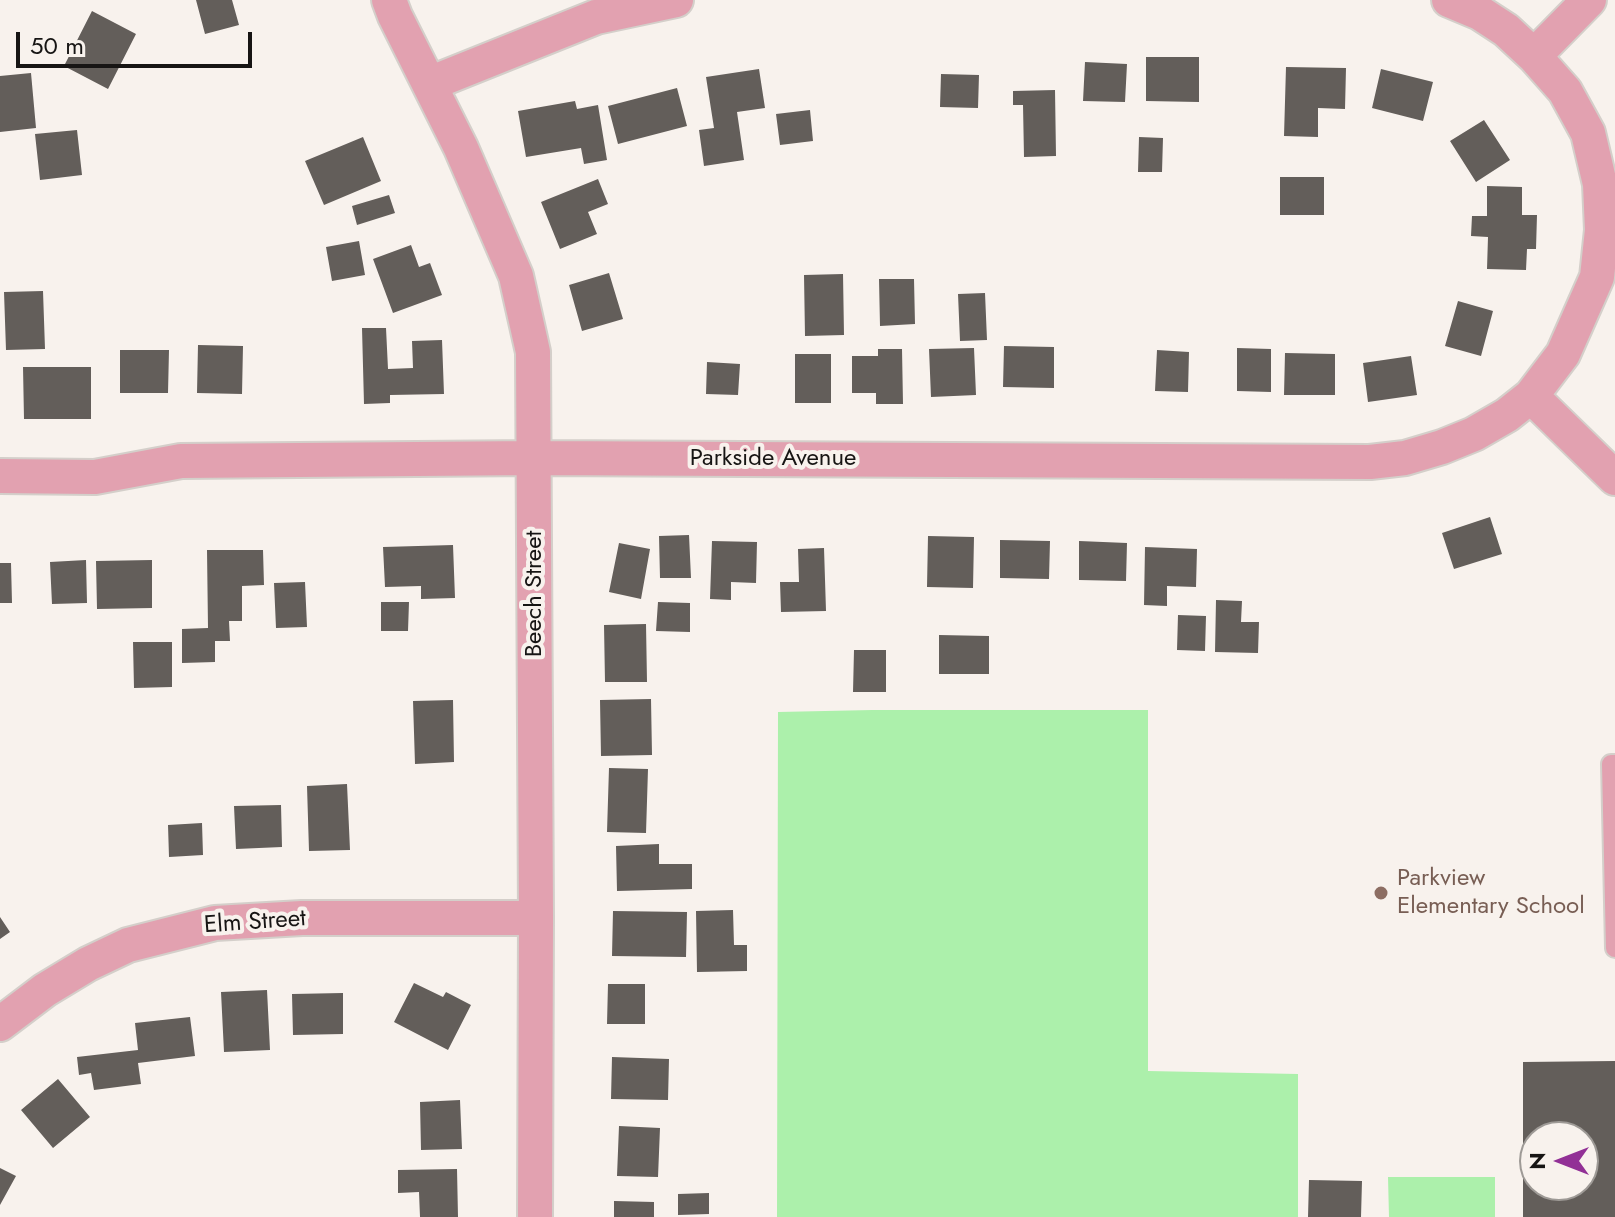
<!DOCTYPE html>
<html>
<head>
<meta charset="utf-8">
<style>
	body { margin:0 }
	#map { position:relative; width:1615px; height:1217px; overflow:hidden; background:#f8f2ed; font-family:Jost,sans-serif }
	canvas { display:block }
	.north { position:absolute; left:1519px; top:1121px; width:80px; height:80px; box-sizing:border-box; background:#f8f2ed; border:2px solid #9e9a96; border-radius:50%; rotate:270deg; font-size:22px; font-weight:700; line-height:32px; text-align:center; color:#171514 }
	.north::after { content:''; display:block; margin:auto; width:28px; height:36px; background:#923096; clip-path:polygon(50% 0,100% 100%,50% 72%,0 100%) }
	.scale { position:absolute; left:16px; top:32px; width:236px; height:36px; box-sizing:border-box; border:4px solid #171514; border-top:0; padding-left:10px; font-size:24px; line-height:28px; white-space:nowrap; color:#171514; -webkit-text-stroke:6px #f8f2ed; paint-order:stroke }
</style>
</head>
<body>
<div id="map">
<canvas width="1615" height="1217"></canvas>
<div class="north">N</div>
<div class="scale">50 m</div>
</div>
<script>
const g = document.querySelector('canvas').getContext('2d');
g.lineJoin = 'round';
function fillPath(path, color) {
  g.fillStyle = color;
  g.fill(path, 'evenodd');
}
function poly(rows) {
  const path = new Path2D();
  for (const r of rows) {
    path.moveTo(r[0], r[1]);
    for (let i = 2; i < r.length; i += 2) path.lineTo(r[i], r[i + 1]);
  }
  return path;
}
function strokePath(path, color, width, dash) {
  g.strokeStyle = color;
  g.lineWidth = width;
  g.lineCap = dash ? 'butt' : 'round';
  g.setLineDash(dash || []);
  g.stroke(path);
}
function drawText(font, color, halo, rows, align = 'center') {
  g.font = font + ' Jost,sans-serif';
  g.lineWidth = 8;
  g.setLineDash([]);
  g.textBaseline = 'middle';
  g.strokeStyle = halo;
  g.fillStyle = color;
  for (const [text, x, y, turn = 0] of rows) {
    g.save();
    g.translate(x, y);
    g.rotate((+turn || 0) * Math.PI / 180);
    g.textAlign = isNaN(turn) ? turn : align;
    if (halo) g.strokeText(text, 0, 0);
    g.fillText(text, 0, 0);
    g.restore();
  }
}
fillPath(poly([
	[872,710,1148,710,1148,1071,1298,1074,1298,1217,777,1217,778,712],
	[1388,1177,1495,1177,1495,1217,1389,1217]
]), '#acf0ab');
fillPath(poly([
	[196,0,232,0,239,25,205,34],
	[92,11,136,34,108,89,64,66],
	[1146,57,1199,57,1199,102,1146,101],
	[1085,62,1127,64,1125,102,1083,101],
	[1286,67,1346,68,1345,109,1318,108,1318,137,1284,136],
	[759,69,765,108,737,112,744,160,704,166,699,130,714,128,706,77],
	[1381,69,1433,82,1423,121,1372,108],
	[31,73,36,128,0,132,0,76],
	[941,74,979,75,978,108,940,107],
	[677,88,687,126,618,144,608,106],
	[1055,90,1056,156,1024,157,1023,105,1013,105,1013,91],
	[575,101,577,109,598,105,607,160,584,164,581,148,526,157,518,111],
	[810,110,813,141,780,145,776,114],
	[1484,120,1510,160,1476,182,1450,141],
	[77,130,82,175,40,180,35,134],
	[363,137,381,181,324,205,305,161],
	[1139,137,1163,138,1162,172,1138,172],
	[1280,177,1324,177,1324,215,1280,215],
	[598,179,608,204,588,212,597,234,560,249,541,202],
	[1487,186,1522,187,1522,215,1537,215,1536,249,1527,249,1526,270,1487,269,1488,237,1471,236,1472,216,1487,216],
	[389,195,395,213,357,225,352,206],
	[359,241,365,275,332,281,326,247],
	[411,245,419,267,430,263,442,295,393,313,373,259],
	[609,273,623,319,582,331,569,285],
	[843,274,844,335,805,336,804,275],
	[879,279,914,279,915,324,880,326],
	[43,291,45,349,6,350,4,292],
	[985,293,987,340,960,341,958,294],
	[1458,301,1493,311,1481,356,1445,346],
	[362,328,386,328,388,369,413,368,412,341,442,340,444,394,390,395,390,403,364,404],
	[198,345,243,346,242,394,197,393],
	[1004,346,1054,347,1054,388,1003,387],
	[974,348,976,395,931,397,929,349],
	[1237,348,1271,349,1271,392,1237,391],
	[878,349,902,349,903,404,876,404,876,393,852,393,852,356,878,356],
	[120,350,169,350,168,393,120,393],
	[1157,350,1189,352,1188,392,1155,391],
	[1285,353,1335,354,1335,395,1284,395],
	[795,354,831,354,831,403,795,403],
	[1411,356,1417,395,1368,402,1363,363],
	[707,362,740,364,738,395,706,394],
	[23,367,91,367,91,419,24,419],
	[1490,517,1502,554,1454,569,1442,533],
	[689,535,691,578,660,578,659,536],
	[928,536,974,537,973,588,927,587],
	[1000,540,1050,541,1049,579,1000,578],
	[712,541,757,542,756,583,731,582,731,600,710,599],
	[1079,541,1127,543,1126,581,1079,580],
	[619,543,650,549,641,599,609,592],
	[453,545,455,598,421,599,421,586,385,587,383,547],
	[1145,547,1197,549,1196,587,1167,586,1167,606,1144,605],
	[824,548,826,611,781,612,780,582,799,582,798,549],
	[207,550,263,550,264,585,242,586,242,621,229,621,230,641,215,641,215,662,182,663,182,629,208,628],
	[86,560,87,603,52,604,50,562],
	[152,560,152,608,97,609,96,561],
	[0,563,11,563,12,603,0,603],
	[305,582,307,627,276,628,274,583],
	[1216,600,1242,601,1241,622,1259,622,1258,653,1215,652],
	[381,602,409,602,408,631,381,631],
	[658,602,690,603,690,632,656,631],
	[1178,615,1206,616,1205,651,1177,650],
	[646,624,647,682,605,682,604,625],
	[939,635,989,636,989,674,939,674],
	[133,642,172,642,172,687,134,688],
	[854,650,886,650,886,692,853,692],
	[651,699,652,755,601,756,600,700],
	[453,700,454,762,415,764,413,701],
	[609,768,648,769,646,833,607,832],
	[347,784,350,850,309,851,307,786],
	[281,805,282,847,236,849,234,806],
	[202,823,203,855,169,857,168,825],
	[659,844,659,864,692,864,692,889,617,891,616,846],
	[733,910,734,945,747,945,747,971,697,972,696,911],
	[613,911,687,912,686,957,612,956],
	[0,917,10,932,0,939],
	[414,983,443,997,446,992,471,1005,448,1050,394,1022],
	[608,984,645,984,645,1024,607,1024],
	[267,990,270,1050,224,1052,221,992],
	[343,993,343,1034,293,1035,292,994],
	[190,1017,195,1056,138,1063,141,1084,94,1090,91,1073,79,1075,77,1057,138,1050,135,1023],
	[612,1057,669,1059,668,1100,611,1099],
	[1615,1061,1615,1217,1523,1217,1523,1062],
	[1535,1137,1583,1137,1583,1185,1535,1185],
	[58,1079,90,1117,53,1148,21,1110],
	[460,1100,462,1149,421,1150,420,1102],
	[619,1126,660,1128,658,1177,617,1176],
	[0,1168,16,1176,0,1205],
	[457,1169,458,1217,420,1217,419,1192,398,1193,398,1170],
	[1309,1180,1362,1181,1361,1217,1308,1217],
	[709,1193,709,1214,678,1215,678,1194],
	[614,1201,654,1202,654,1217,614,1217]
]), '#635e5a');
const service = poly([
	[1615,764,1611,764,1615,948]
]);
const minor = poly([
	[389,0,395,16,461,148,516,276,533,352,536,918,535,1217],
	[1449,0,1480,13,1506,30,1534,56],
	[429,84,596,17,676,0],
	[1531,396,1615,478],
	[0,476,95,477,181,461,534,458,1370,462,1405,458,1442,447,1474,434,1507,415,1531,396,1563,354,1597,277,1602,230,1600,184,1588,133,1565,91,1534,56,1589,0],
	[0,1024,45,990,88,964,128,945,215,923,302,918,536,918]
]);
strokePath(service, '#d4cfca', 22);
strokePath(minor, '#d4cfca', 38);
strokePath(service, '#e2a1b0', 18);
strokePath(minor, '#e2a1b0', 34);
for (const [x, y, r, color] of [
	[1381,893,8,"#8d6e63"]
]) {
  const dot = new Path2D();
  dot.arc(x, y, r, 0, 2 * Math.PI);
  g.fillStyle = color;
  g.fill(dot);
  strokePath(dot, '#f8f2ed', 3);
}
drawText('24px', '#171514', '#f8f2ed', [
	["Parkside Avenue",773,459],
	["Beech Street",535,594,-90],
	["Elm Street",255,923,-4]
]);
drawText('24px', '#785e54', '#f8f2ed', [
	["Parkview",1397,879],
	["Elementary School",1397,907]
], 'left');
</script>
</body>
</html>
